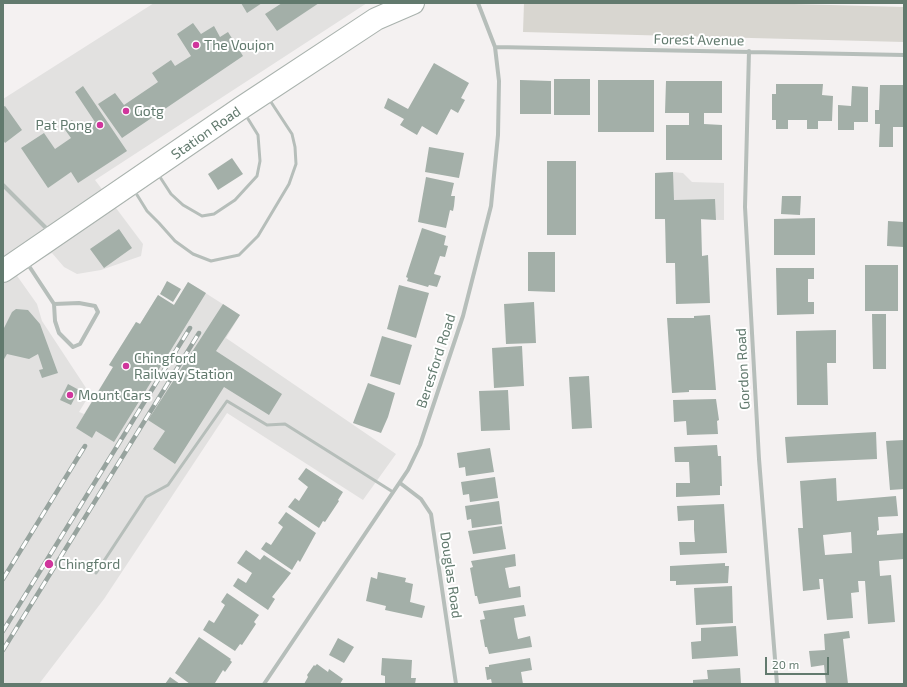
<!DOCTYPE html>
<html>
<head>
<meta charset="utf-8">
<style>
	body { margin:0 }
	#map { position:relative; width:907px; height:687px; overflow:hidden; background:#f4f1f1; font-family:"Exo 2",sans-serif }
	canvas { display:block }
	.frame { position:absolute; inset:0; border:4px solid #627a6e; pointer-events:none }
	.scale { position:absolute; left:765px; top:657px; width:64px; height:18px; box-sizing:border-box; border:2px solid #627a6e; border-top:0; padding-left:5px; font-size:12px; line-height:14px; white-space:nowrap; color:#627a6e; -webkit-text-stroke:3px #fff; paint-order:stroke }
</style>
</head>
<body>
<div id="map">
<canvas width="907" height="687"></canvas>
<div class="frame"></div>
<div class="scale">20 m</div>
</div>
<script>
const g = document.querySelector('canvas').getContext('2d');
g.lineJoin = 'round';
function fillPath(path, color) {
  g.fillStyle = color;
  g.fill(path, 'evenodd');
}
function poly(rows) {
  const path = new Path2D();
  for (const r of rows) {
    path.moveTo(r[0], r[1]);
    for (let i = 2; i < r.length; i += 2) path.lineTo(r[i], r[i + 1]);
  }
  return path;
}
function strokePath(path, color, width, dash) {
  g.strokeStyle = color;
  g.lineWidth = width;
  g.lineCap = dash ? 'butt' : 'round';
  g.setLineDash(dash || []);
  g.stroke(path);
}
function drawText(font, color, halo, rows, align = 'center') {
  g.font = font + ' "Exo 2",sans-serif';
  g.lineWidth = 4;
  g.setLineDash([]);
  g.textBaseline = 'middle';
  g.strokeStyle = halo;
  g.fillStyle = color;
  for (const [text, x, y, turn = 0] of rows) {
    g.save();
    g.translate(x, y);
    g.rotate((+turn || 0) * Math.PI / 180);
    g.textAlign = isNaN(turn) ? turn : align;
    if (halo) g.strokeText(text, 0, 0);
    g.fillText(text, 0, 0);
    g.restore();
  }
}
fillPath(poly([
	[154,3,367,3,95,180,143,244,141,256,101,270,77,274,64,267,52,253,15,273,37,304,42,321,90,394,79,412,84,414,113,367,109,365,136,322,140,324,158,295,174,305,188,282,240,315,226,338,396,454,363,500,227,413,104,599,39,684,3,684,3,99],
	[673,172,683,173,692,182,724,183,724,220,655,219,655,173]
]), '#e2e1e0');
fillPath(poly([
	[524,3,757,3,904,7,904,42,523,32]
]), '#d8d6d0');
fillPath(poly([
	[241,3,262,3,247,13],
	[282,3,319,3,277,31,265,14],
	[193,23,201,34,214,26,220,37,228,32,243,56,122,138,98,104,115,93,124,105,158,82,152,73,171,60,175,66,191,56,177,34],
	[434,63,469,83,461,98,465,100,458,113,451,109,437,135,422,126,417,135,400,125,404,119,384,108,388,98,408,109],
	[554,79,590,79,590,115,554,115],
	[520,80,551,81,551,114,520,114],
	[598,80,654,80,654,132,598,132],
	[666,81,722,81,722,113,704,113,704,124,722,125,722,160,666,160,666,125,689,125,689,113,665,113],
	[776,84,823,84,822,95,833,96,832,121,818,121,818,129,807,129,807,120,788,120,788,129,776,129,776,120,772,120,772,94,776,94],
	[880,85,904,85,904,127,893,127,893,147,879,147,880,124,875,124,875,110,879,110],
	[83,86,127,151,78,183,71,172,48,188,21,148,44,133,55,149,71,138,63,127,72,120,81,132,95,122,75,92],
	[852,86,868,87,868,122,854,122,854,130,838,130,838,105,851,106],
	[5,106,22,130,5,143,3,140,3,107],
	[429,147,464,153,459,178,425,172],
	[232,158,243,174,218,190,208,174],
	[547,161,576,161,576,235,547,235],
	[673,172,674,200,715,199,716,220,701,219,702,256,708,255,710,303,676,304,675,263,666,263,665,219,655,219,655,173],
	[426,177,454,183,451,196,455,196,454,206,453,211,450,210,446,228,418,222],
	[782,196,801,196,800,215,781,214],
	[815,218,815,255,774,255,774,219],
	[888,221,904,222,904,247,887,246],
	[422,228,446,236,444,245,448,246,445,257,440,256,434,274,441,276,437,287,429,285,428,287,407,281,408,278,406,277],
	[119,229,132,248,104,268,90,249],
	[528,252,555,252,555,292,528,291],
	[865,265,898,265,898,311,865,311],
	[776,268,814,268,814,279,808,279,808,302,814,302,814,314,777,315],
	[167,281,181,289,173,302,160,294],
	[188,282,206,293,114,442,96,431,92,438,76,428,113,367,109,365,136,322,140,324,158,295,174,305],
	[399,285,429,293,416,338,387,329],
	[534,302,536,343,506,344,504,304],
	[223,304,240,315,216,351,282,394,269,415,224,387,175,464,153,449,165,431,148,420],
	[16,309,28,310,40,324,58,373,42,378,39,370,43,369,38,354,29,359,7,354,3,361,3,330,12,312],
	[872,314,886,314,886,369,873,369],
	[710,315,716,390,689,390,689,392,672,393,667,318,694,318,694,316],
	[836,330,836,363,827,363,828,405,797,405,796,331],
	[382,336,412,345,400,385,370,376],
	[522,346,524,386,494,388,492,348],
	[589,376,592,428,572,429,569,377],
	[368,383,395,393,388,417,381,433,353,423],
	[68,384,79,390,71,405,60,400],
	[508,390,510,430,481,431,479,391],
	[716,399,719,420,717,421,718,434,687,435,686,421,674,422,673,400],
	[876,432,877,459,787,463,785,437],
	[904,440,904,489,890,490,886,441],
	[717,445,718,456,721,456,722,486,720,486,720,495,676,497,676,483,690,483,689,462,675,462,674,447],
	[490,448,494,472,466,476,465,467,459,468,457,453],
	[306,468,343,492,338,500,339,501,325,522,323,521,319,528,288,507,295,498,299,501,308,487,298,479],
	[495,477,498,498,470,502,469,494,463,495,461,482],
	[836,478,837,501,896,496,898,516,878,517,879,530,877,531,877,535,904,533,904,559,879,561,880,576,891,575,895,622,868,624,865,581,858,581,859,592,851,593,853,618,827,620,823,579,819,579,820,589,803,591,798,528,803,528,800,481],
	[851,532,852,553,825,555,823,535],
	[499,501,502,524,472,528,471,519,467,520,465,506],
	[724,504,727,553,680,555,679,542,695,542,694,530,694,520,678,521,677,506],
	[286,512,316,533,300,562,298,560,292,570,261,549,266,542,271,545,283,527,278,523],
	[502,526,506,549,473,554,468,531],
	[246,550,260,560,264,555,291,573,272,597,275,599,268,610,233,586,238,578,246,583,252,573,237,563],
	[515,554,516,566,505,568,509,588,520,586,521,597,479,604,477,596,475,596,470,568,473,567,471,561],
	[725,563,725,566,729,566,728,583,676,585,676,581,670,581,670,566],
	[378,572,406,578,405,582,413,584,410,602,425,606,422,618,385,610,386,606,366,601,371,577,377,579],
	[732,586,733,623,696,625,694,588],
	[227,593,259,615,254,622,256,624,242,645,240,644,235,651,203,630,209,620,214,623,219,615,225,605,221,602],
	[524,605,526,616,514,618,516,630,518,639,530,636,532,647,489,654,487,647,485,647,480,620,485,619,483,611],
	[736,626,738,656,692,659,691,642,701,641,701,628],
	[849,631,850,638,843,639,848,684,826,684,824,665,811,667,809,651,825,650,824,634],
	[199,637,231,659,230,660,232,662,225,672,223,670,215,683,217,684,190,684,175,673],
	[338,638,354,647,344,663,329,655],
	[382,658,412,660,411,678,416,678,415,684,385,684,385,676,381,675],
	[530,658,532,670,521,672,523,684,492,684,491,679,487,680,485,667,489,667,489,665],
	[317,664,328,672,329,669,343,679,340,684,304,684,308,677,307,675,314,665,315,666],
	[740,668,741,684,693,684,693,680,708,679,707,670],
	[170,677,180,684,165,684]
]), '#a3afa8');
const primary = poly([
	[3,271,241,108,376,19,413,3]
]);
strokePath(primary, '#a9b2ad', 24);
strokePath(poly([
	[158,174,171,194,183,205,202,216,214,214,235,200,257,176,260,161,258,135,245,114],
	[134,190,147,211,159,223,175,241,193,254,211,261,239,255,258,236,289,184,296,164,295,147,292,134,269,99],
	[96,573,146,497,168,485,227,401,267,425,285,424,393,492]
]), '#b6beba', 3);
strokePath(poly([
	[495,47,904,55],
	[749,51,745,207,759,459,777,684],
	[3,185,49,231],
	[27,263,54,304,55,321,59,333,73,347,80,344,98,312,95,306,79,303,54,304],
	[400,483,421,499,431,514,456,684],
	[264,684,408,470,420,445,463,316,491,206,498,135,499,81,495,47,478,3]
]), '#b6beba', 4);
strokePath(primary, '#fff', 22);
const rail = poly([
	[3,579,85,446],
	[3,631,190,328],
	[3,650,199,333]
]);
strokePath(rail, '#97a39e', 4.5);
strokePath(rail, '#fff', 3, [9]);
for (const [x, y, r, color] of [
	[196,45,4,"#d0359c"],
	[126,111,4,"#d0359c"],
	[100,125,4,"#d0359c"],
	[126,366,4,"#d0359c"],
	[70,395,4,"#d0359c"],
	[49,564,5,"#d0359c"]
]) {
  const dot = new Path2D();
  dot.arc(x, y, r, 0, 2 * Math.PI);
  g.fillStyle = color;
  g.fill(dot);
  strokePath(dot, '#fff', 1.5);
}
drawText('14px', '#627a6e', '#fff', [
	["Forest Avenue",699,40,1],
	["Station Road",206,133,-35],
	["Beresford Road",436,361,-72],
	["Gordon Road",743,369,-93],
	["Douglas Road",451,575,82]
]);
drawText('14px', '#627a6e', '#fff', [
	["The Voujon",204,45],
	["Gotg",134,111],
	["Pat Pong",92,125,"right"],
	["Chingford",134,358],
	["Railway Station",134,374],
	["Mount Cars",78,395],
	["Chingford",58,564]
], 'left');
</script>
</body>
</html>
